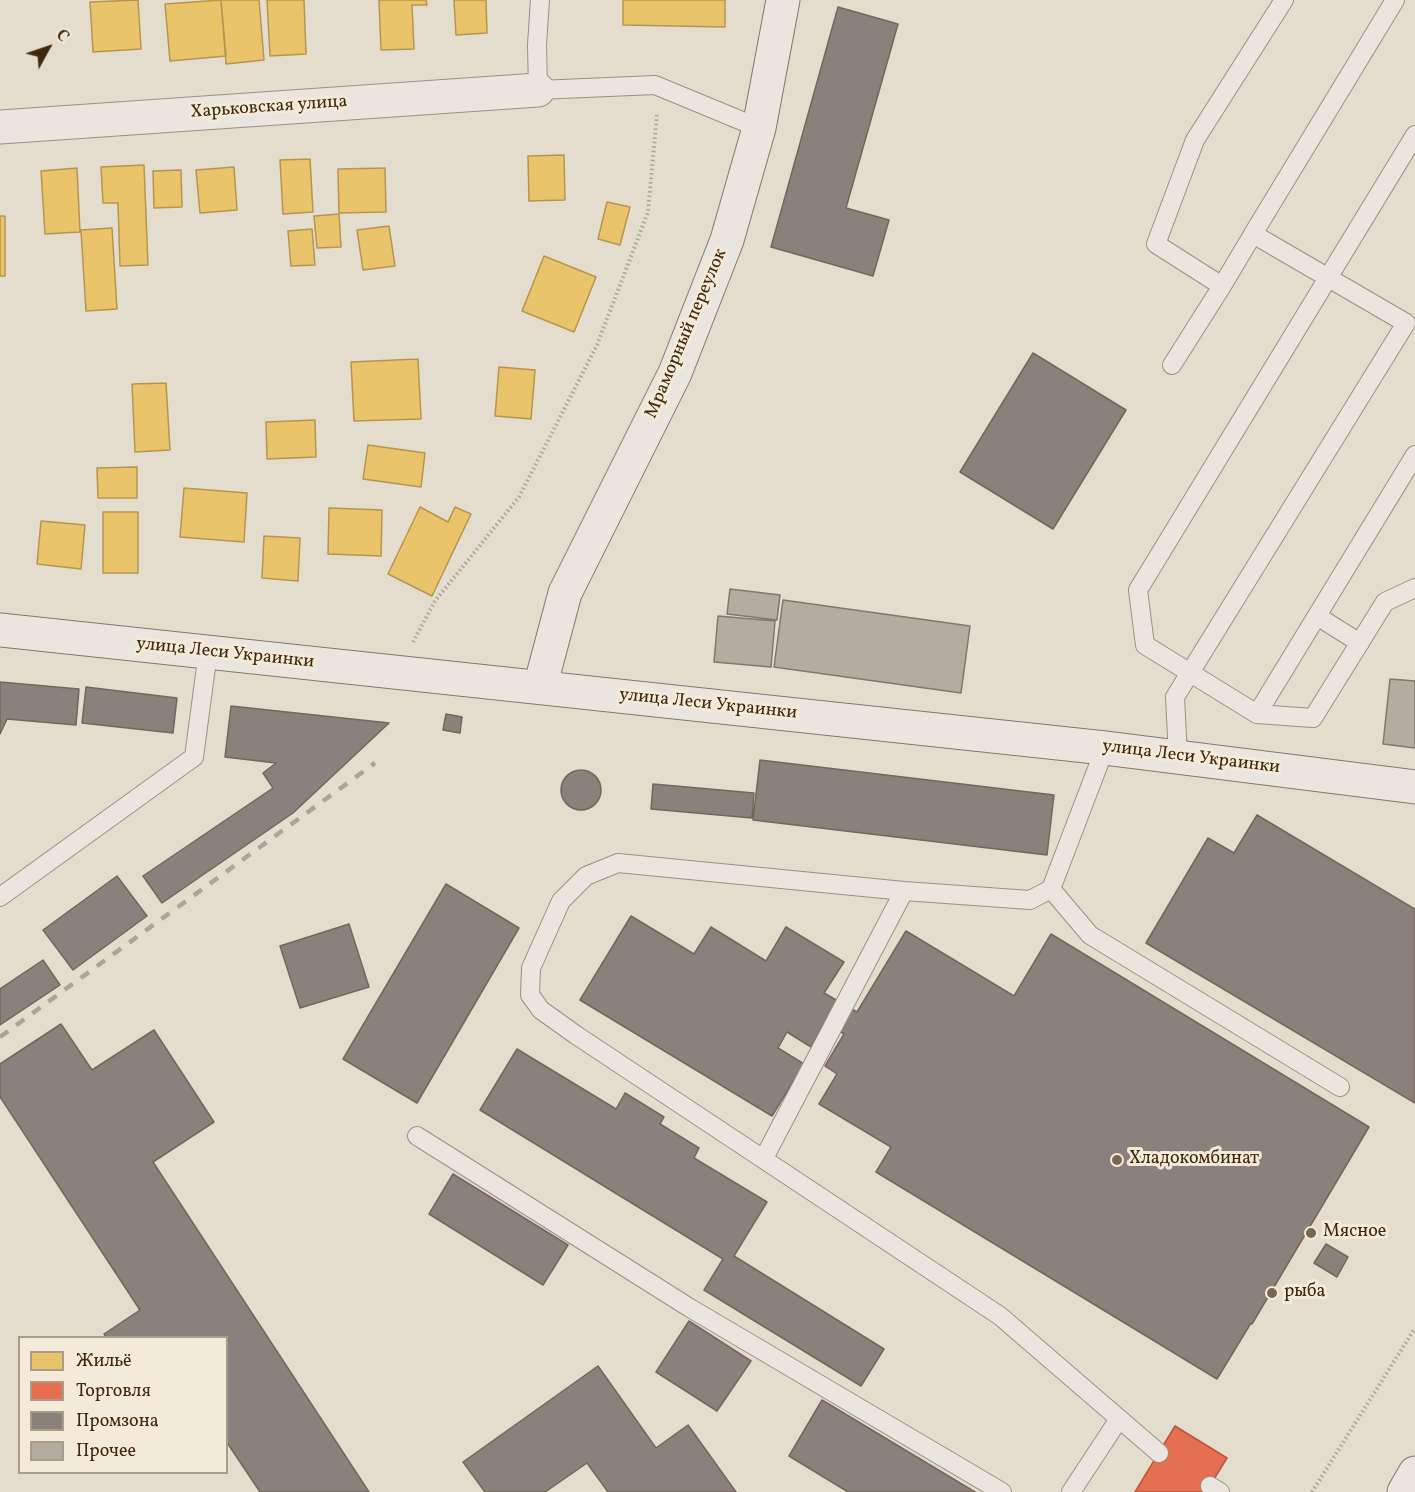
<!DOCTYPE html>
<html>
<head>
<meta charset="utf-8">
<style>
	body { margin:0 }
	#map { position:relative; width:1415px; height:1492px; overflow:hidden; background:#e4dccd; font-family:Vollkorn,serif }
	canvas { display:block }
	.legend { position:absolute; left:18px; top:1336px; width:210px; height:138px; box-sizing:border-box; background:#f3ead9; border:2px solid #ab9c88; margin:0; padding:8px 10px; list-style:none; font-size:18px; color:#40270f }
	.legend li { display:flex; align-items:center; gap:12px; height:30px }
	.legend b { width:30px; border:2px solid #ab9c88 }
	.north { position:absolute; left:18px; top:18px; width:60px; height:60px; -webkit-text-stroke:4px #f3ead9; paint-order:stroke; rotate:50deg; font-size:16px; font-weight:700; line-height:24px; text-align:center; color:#40270f }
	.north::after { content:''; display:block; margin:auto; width:21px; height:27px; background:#40270f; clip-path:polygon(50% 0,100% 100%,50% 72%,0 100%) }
</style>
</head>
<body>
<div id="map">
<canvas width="1415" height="1492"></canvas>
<ul class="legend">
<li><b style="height:16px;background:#e9c46a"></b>Жильё</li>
<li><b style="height:16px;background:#e76f51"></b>Торговля</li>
<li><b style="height:16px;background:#8a817c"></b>Промзона</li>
<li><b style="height:16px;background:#b3aca0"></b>Прочее</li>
</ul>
<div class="north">С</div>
</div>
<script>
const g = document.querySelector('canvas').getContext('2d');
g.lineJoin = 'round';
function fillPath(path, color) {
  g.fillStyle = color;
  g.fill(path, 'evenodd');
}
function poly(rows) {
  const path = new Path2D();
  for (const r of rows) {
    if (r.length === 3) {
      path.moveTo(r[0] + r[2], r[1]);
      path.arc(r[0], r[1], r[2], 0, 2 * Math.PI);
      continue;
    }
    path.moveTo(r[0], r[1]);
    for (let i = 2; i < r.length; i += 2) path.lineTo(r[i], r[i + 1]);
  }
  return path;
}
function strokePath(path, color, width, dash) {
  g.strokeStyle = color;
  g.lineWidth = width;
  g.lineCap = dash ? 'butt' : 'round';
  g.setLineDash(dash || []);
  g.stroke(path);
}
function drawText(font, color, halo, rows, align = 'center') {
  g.font = font + ' Vollkorn,serif';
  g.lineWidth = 6;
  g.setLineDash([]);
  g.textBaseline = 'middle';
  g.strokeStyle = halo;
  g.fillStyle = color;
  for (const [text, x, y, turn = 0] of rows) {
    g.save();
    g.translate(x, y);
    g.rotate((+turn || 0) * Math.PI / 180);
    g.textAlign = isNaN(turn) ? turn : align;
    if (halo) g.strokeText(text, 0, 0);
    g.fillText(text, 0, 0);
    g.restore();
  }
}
const homes = poly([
	[138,0,141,49,93,52,90,2,138,0],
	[221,0,226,56,170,61,165,4,221,0],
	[221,0,259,0,264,60,226,64,221,0],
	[267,0,304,0,306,54,270,56,267,0],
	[379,0,426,0,427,5,412,5,414,49,381,50,379,0],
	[454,0,486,0,487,33,456,35,454,0],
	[623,0,725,0,725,27,623,25,623,0],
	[564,155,565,200,529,201,528,156,564,155],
	[310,159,313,212,283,214,280,160,310,159],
	[144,165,148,265,120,266,118,203,103,203,101,167,144,165],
	[234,167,237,210,200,213,196,170,234,167],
	[77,168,80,232,45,234,41,171,77,168],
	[385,168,386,212,339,213,338,169,385,168],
	[181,170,182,207,154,208,153,171,181,170],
	[607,202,630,207,620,245,598,239,607,202],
	[339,214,341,247,317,248,314,216,339,214],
	[0,216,5,216,5,276,0,276,0,216],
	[389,226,395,266,363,270,357,230,389,226],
	[112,228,117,309,86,311,81,230,112,228],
	[312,229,315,265,291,266,288,231,312,229],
	[544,256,596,277,574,332,522,311,544,256],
	[418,359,421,419,354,421,351,362,418,359],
	[499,367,535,370,531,419,495,416,499,367],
	[166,383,170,450,135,452,132,384,166,383],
	[315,420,316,457,267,459,266,422,315,420],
	[368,445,425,453,421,487,363,479,368,445],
	[137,467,137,498,98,498,97,468,137,467],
	[184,488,247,493,244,542,180,537,184,488],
	[420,507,448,522,455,507,471,514,432,596,388,574,420,507],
	[329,508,382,510,381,556,328,554,329,508],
	[103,512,138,512,138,573,103,573,103,512],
	[41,521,85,525,81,569,37,564,41,521],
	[264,536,300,538,298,581,262,578,264,536]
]);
fillPath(homes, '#e9c46a');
strokePath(homes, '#b6954f', 1.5);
const shops = poly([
	[1175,1426,1227,1458,1206,1492,1135,1492,1175,1426]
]);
fillPath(shops, '#e76f51');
strokePath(shops, '#b5593d', 1.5);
const industry = poly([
	[838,7,898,24,846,208,889,220,873,276,771,247,838,7],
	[1033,353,1126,410,1053,529,960,472,1033,353],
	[0,682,79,689,76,725,7,719,0,734,0,682],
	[86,687,177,698,173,733,82,723,86,687],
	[231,706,389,723,293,813,162,903,143,876,273,788,263,773,276,763,225,757,231,706],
	[446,714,462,717,460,733,443,730,446,714],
	[760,760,1054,795,1047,855,753,820,760,760],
	[581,790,20],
	[653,784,754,793,752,818,651,809,653,784],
	[1257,815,1415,909,1415,1103,1146,943,1208,838,1234,853,1257,815],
	[117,876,147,916,73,970,43,930,117,876],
	[446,884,519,928,417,1103,343,1059,446,884],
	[631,916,694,954,711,927,766,961,786,927,844,962,824,993,857,1012,906,931,1014,996,1051,934,1369,1127,1252,1324,1251,1323,1217,1379,876,1172,891,1147,819,1104,837,1074,825,1066,844,1034,825,1022,811,1047,787,1032,778,1048,804,1064,772,1116,580,1000,631,916],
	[349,924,369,987,300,1008,280,946,349,924],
	[43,960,60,985,0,1025,0,989,43,960],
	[61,1024,92,1070,154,1030,214,1122,153,1162,369,1492,260,1492,226,1441,226,1338,107,1338,104,1334,140,1310,0,1097,0,1064,61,1024],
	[517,1049,616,1109,625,1093,664,1117,660,1124,699,1148,694,1158,767,1202,734,1256,884,1349,861,1386,704,1290,723,1259,480,1110,517,1049],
	[453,1174,568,1245,543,1285,429,1214,453,1174],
	[1326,1244,1348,1257,1337,1277,1314,1263,1326,1244],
	[689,1321,751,1361,717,1411,656,1372,689,1321],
	[598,1366,656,1448,688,1425,736,1492,608,1492,587,1463,545,1492,485,1492,463,1462,598,1366],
	[822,1400,975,1492,848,1492,789,1456,822,1400]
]);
fillPath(industry, '#8a817c');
strokePath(industry, '#74665b', 1.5);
const building = poly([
	[730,589,780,595,777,620,727,614,730,589],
	[783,600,970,626,961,693,774,667,783,600],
	[718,616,775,621,771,667,714,662,718,616],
	[1390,679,1415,681,1415,748,1383,744,1390,679]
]);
fillPath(building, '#b3aca0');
strokePath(building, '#81786d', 1.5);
const lane = poly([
	[540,0,537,45,538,90,655,85,759,128],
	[1415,135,1138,590,1145,645,1257,714,1313,718,1385,602,1415,588],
	[1222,286,1253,234],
	[1172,365,1222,286,1156,244,1195,140,1284,0],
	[1317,616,1360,643],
	[1257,714,1415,455],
	[1105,748,1051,889,1030,900,904,891,618,863,586,876,561,901,531,968,530,995,541,1010,576,1035,1000,1316,1159,1453],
	[1178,756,1175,697,1406,323,1253,234,1395,0],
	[1051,889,1090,935,1340,1087],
	[0,897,194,757,208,652],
	[417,1136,690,1308,1002,1492],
	[764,1158,904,891],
	[1210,1486,1220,1492],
	[1071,1492,1119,1419]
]);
const street = poly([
	[0,127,538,90]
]);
const secondary = poly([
	[0,630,1105,748,1415,787],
	[540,687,565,593,675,373,727,240,759,128,783,0],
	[1404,1492,1415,1473]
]);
strokePath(lane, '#999186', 20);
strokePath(street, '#999186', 35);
strokePath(secondary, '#81786d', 35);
strokePath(poly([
	[413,642,435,601,519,497,597,345,648,212,657,114],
	[1312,1492,1415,1328]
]), '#aaa49c', 4, [1.5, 3]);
strokePath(lane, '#eae5de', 18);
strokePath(street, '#eae5de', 33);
strokePath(secondary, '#eae5de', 33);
strokePath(poly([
	[0,1037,375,763]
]), '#aaa49c', 4.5, [10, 10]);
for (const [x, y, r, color] of [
	[1117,1160,6,"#796652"],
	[1311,1233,6,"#796652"],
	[1272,1293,6,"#796652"]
]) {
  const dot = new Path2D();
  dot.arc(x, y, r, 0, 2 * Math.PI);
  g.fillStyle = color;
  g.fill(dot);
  strokePath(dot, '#f3ead9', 2);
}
drawText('18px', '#40270f', '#f3ead9', [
	["Харьковская улица",269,108,-4],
	["Мраморный переулок",687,334,-67],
	["улица Леси Украинки",225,654,6],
	["улица Леси Украинки",708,705,6],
	["улица Леси Украинки",1191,758,7]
]);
drawText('18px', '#40270f', '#f3ead9', [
	["Хладокомбинат",1129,1160],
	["Мясное",1323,1233],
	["рыба",1284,1293]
], 'left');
</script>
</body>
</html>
